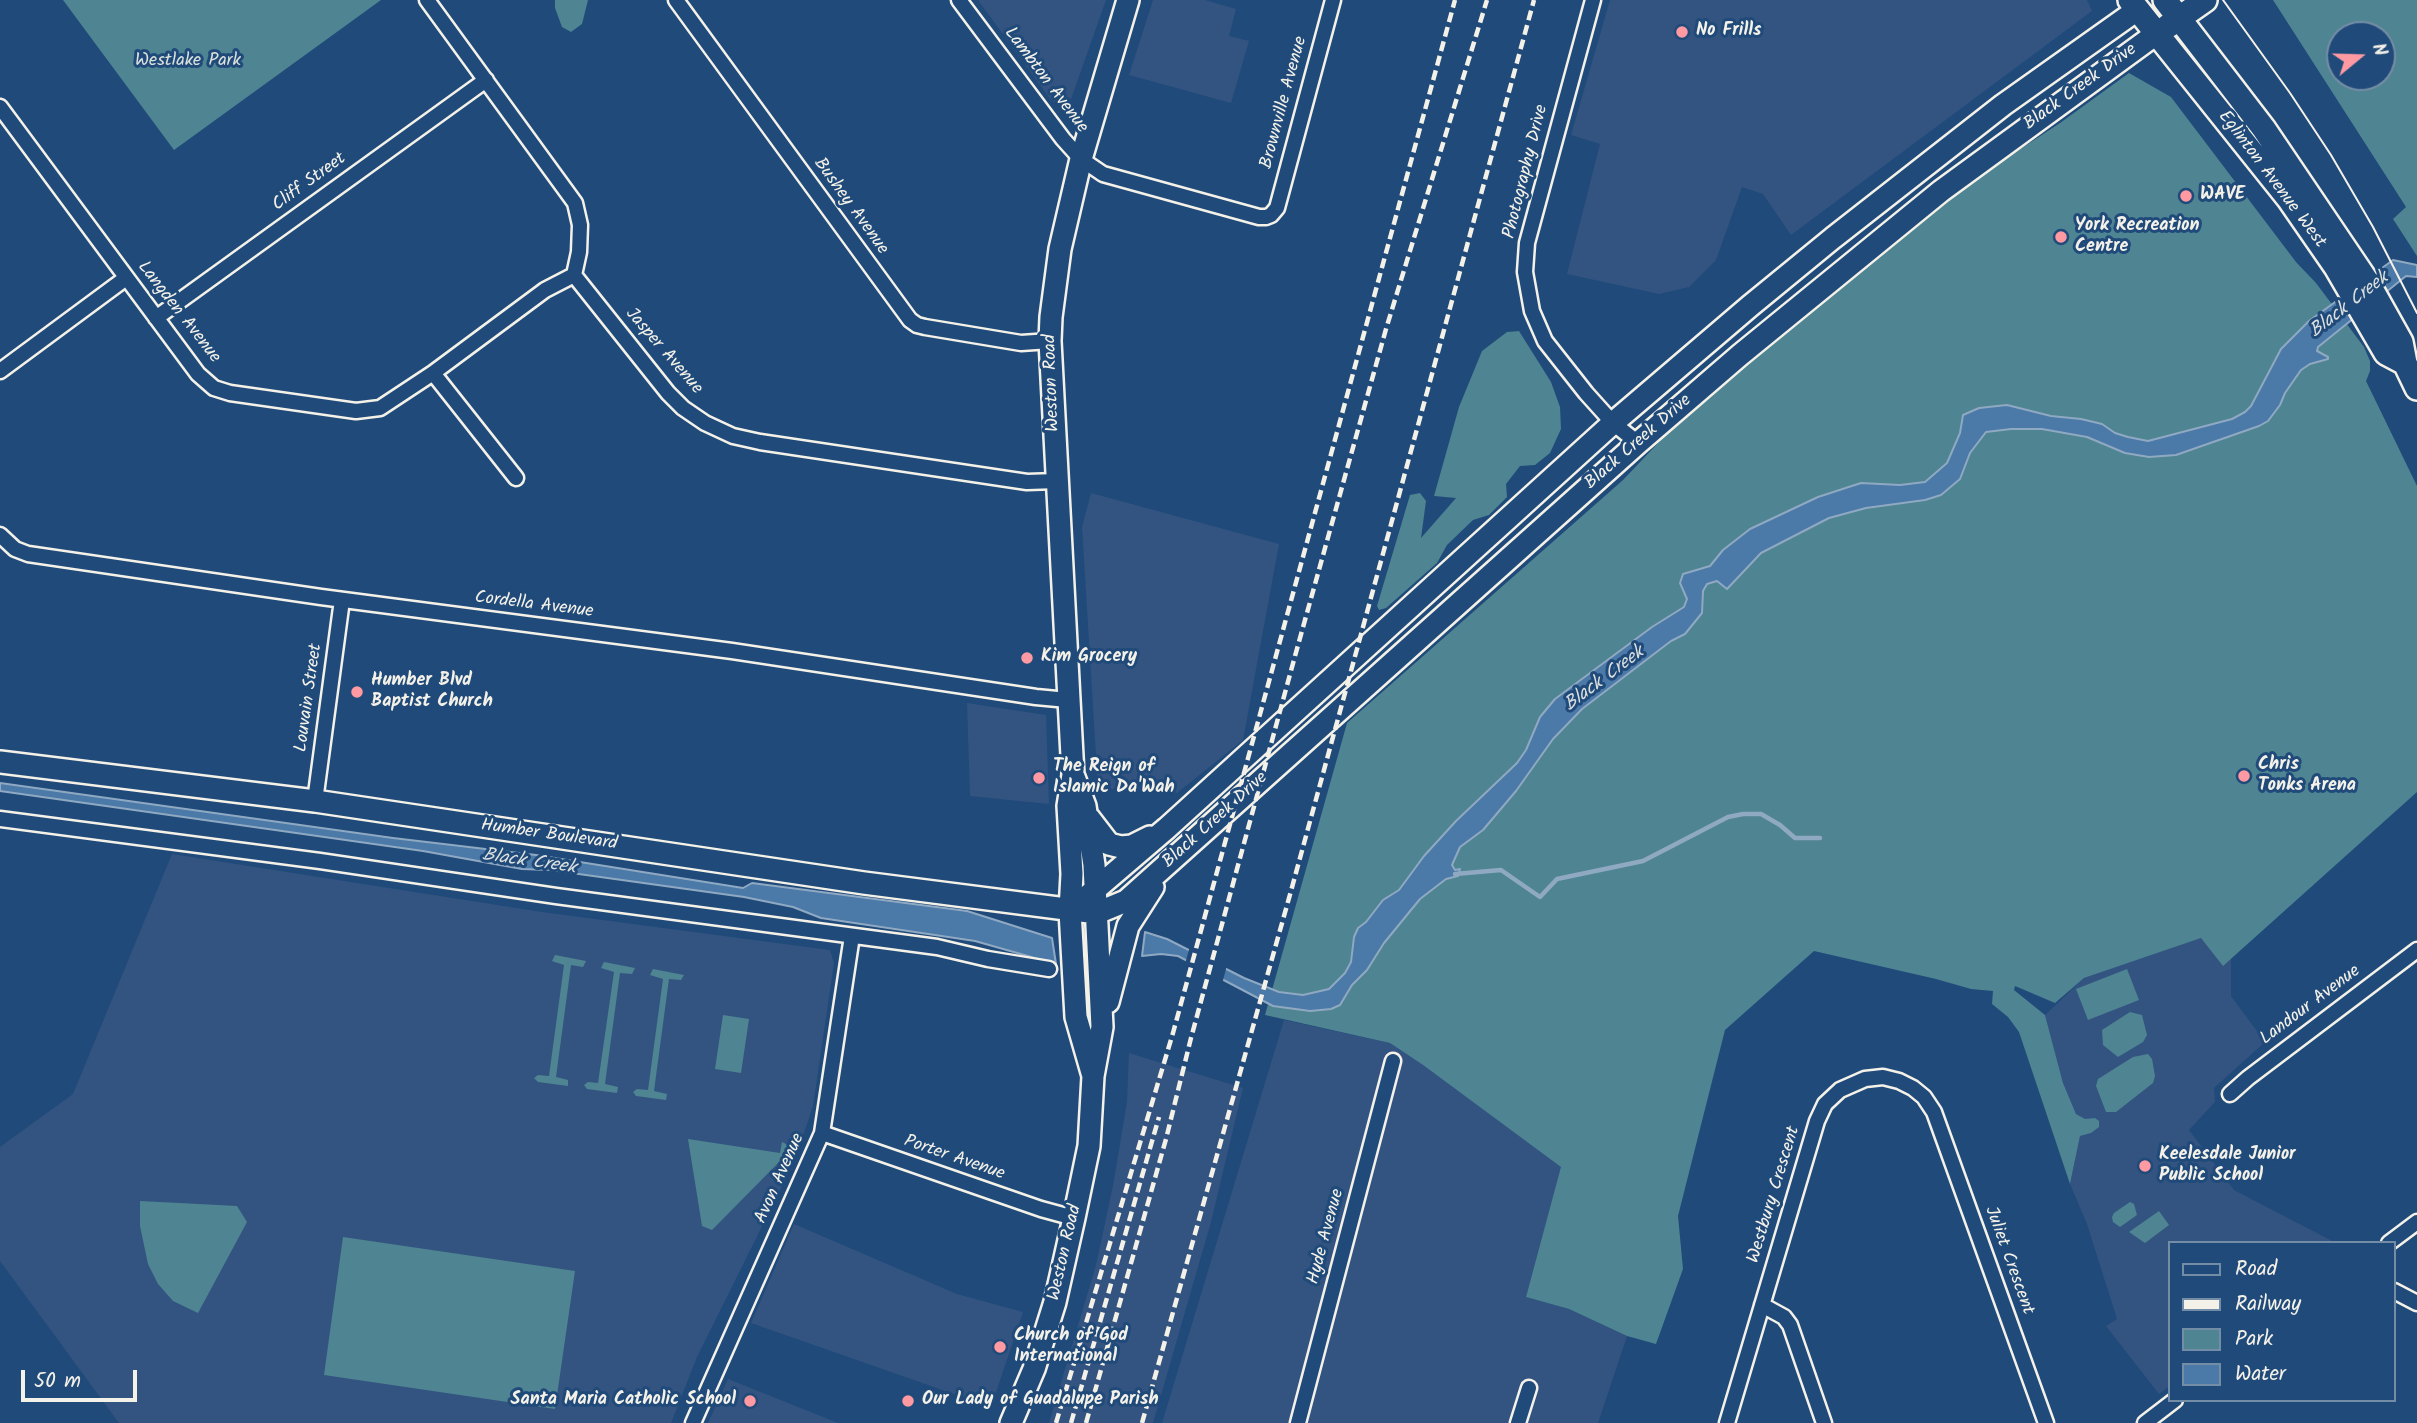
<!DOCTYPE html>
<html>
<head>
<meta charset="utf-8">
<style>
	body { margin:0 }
	#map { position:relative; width:2417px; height:1423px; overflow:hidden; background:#1f4a7a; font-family:Kalam,sans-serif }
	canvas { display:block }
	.legend { position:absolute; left:2168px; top:1241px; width:228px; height:161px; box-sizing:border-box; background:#1f4a7a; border:2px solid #748da6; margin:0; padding:9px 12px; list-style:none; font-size:21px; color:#f4f1e8 }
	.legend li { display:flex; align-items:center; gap:14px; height:35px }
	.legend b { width:35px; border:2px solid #748da6 }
	.north { position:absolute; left:2326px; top:21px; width:70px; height:70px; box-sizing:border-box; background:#1f4a7a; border:2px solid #748da6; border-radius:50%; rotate:71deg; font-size:19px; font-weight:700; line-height:28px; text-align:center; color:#f4f1e8 }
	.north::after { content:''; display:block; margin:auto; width:24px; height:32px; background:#ff9aa2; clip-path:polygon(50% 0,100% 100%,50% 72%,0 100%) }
	.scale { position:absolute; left:21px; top:1370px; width:116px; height:32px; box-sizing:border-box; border:4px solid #f4f1e8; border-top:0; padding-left:9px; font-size:21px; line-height:24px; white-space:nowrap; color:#f4f1e8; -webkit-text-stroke:5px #1f4a7a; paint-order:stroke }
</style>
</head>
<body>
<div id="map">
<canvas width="2417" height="1423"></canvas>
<ul class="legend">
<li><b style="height:9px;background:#1f4a7a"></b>Road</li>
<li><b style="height:9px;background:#f4f1e8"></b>Railway</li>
<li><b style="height:19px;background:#4f8492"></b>Park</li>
<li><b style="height:19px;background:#4b79a8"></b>Water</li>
</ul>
<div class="north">N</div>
<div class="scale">50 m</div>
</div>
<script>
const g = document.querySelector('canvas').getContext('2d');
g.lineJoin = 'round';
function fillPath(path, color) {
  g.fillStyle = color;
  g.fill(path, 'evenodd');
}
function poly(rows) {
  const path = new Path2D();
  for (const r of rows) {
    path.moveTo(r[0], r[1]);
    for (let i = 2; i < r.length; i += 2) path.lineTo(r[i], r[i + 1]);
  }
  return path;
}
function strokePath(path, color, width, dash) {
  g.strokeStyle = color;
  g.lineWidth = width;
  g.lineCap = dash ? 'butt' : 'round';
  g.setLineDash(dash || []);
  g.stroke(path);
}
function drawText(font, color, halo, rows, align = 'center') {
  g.font = font + ' Kalam,sans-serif';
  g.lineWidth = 6;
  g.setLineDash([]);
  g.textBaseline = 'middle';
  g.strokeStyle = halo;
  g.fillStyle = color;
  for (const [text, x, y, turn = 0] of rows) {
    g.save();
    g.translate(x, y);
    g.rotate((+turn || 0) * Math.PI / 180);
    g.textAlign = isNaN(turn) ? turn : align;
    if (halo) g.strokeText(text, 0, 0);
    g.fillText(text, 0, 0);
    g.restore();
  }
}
fillPath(poly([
	[978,0,1106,0,1071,99,1059,105,1051,100],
	[1153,0,1205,0,1236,9,1229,36,1249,41,1231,103,1129,75],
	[1610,0,2087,0,2092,11,1791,235,1763,194,1742,187,1716,260,1689,287,1659,294,1567,274,1600,144,1571,135],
	[1091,493,1279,544,1243,740,1177,793,1098,788,1082,527],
	[967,703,1046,715,1049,804,970,796],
	[172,854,542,912,830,950,834,963,813,1106,795,1160,697,1357,671,1423,119,1423,0,1261,0,1147,73,1094],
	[2209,935,2231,956,2231,996,2265,1042,2214,1088,2215,1102,2189,1130,2234,1190,2336,1243,2170,1243,2170,1386,2159,1394,2106,1326,2117,1319,2087,1224,2070,1184,2080,1136,2091,1133,2095,1118,2085,1120,2076,1114,2063,1083,2045,1015,2084,978],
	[1284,1020,1390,1043,1423,1065,1562,1167,1526,1297,1569,1309,1627,1336,1598,1423,1162,1423],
	[1129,1053,1243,1088,1211,1222,1153,1423,1049,1423,1096,1265,1113,1186,1127,1102],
	[794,1224,957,1294,1023,1312,991,1407,751,1323],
	[728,1379,838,1423,708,1423]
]), '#335481');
fillPath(poly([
	[63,0,381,0,174,150],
	[555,0,588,0,582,24,571,32,562,27,555,8],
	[2273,0,2417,0,2417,256,2393,219,2406,207],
	[2340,35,2382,35,2382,77,2340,77],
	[2129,73,2171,97,2296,262,2316,283,2364,347,2370,361,2370,371,2366,381,2417,486,2417,792,2223,966,2201,938,2084,978,2055,1003,2015,986,2014,990,2045,1015,2063,1083,2076,1114,2085,1119,2095,1118,2099,1121,2099,1127,2091,1133,2080,1136,2070,1184,2019,1032,2008,1017,1992,1004,1993,991,1971,989,1936,979,1814,951,1725,1030,1678,1216,1683,1269,1656,1344,1627,1336,1569,1309,1526,1297,1561,1167,1423,1065,1390,1043,1265,1015,1347,723,1623,480,1678,422,1809,310,1970,182,2060,123],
	[1519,331,1551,382,1560,407,1561,429,1550,453,1535,465,1520,466,1506,484,1507,497,1489,515,1473,520,1447,545,1437,563,1386,608,1379,610,1377,606,1410,495,1420,493,1426,501,1421,538,1456,498,1434,496,1459,407,1482,351,1507,332],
	[555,955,586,961,583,967,571,965,556,1077,568,1080,568,1086,538,1082,534,1078,538,1075,549,1076,564,965,552,961],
	[604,962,635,968,632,974,620,973,605,1084,618,1087,617,1093,587,1089,584,1085,588,1082,598,1083,614,972,601,968],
	[653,969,684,975,681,980,669,979,654,1091,667,1094,666,1100,636,1096,633,1092,637,1089,648,1090,663,979,650,975],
	[2127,969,2139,1000,2088,1020,2076,989],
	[2130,1012,2142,1015,2147,1035,2143,1042,2118,1057,2103,1045,2102,1030],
	[723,1015,749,1019,741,1073,715,1069],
	[2148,1054,2152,1059,2155,1076,2153,1083,2116,1112,2106,1112,2096,1086,2098,1079,2133,1057],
	[688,1139,780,1153,782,1142,790,1146,789,1152,712,1230,702,1226],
	[140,1201,237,1206,247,1222,198,1313,173,1301,158,1284,148,1264,140,1226],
	[2130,1202,2134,1204,2137,1215,2120,1227,2113,1222,2112,1217,2114,1213],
	[2159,1211,2169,1225,2145,1243,2129,1232],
	[343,1237,575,1271,555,1409,324,1375]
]), '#4f8492');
const water = poly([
	[2393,260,2417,265,2417,277,2406,276,2318,347,2317,351,2328,357,2328,359,2310,364,2301,370,2285,393,2280,405,2268,421,2259,426,2176,455,2149,457,2125,453,2087,437,2042,429,2011,429,1986,432,1970,453,1960,479,1941,495,1925,500,1866,508,1829,518,1761,553,1727,589,1717,581,1707,584,1703,591,1702,613,1685,634,1671,641,1582,709,1553,739,1516,791,1483,830,1460,847,1452,865,1455,870,1460,869,1458,876,1446,879,1420,899,1384,943,1367,970,1352,985,1340,1005,1331,1009,1310,1011,1273,1006,1178,956,1161,954,1142,956,1145,932,1167,939,1244,978,1279,992,1303,995,1329,989,1345,973,1351,962,1354,937,1358,928,1366,922,1383,900,1399,890,1424,856,1456,821,1517,763,1526,750,1540,717,1555,699,1652,627,1684,607,1687,599,1680,583,1683,574,1710,566,1723,550,1750,529,1818,497,1861,483,1900,485,1925,482,1947,463,1960,433,1963,415,1979,408,2007,405,2051,416,2081,419,2102,424,2115,433,2128,437,2148,441,2232,419,2245,412,2251,406,2281,349,2309,321,2393,260],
	[0,783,393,838,536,855,743,888,752,883,967,911,1052,938,1056,964,975,941,821,918,793,907,744,897,550,870,522,869,423,851,0,791,0,783]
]);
fillPath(water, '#4b79a8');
strokePath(water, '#8fa9c2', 2);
fillPath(poly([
	[1190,946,1227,965,1222,984,1185,964]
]), '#1f4a7a');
strokePath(poly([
	[1455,874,1501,870,1540,897,1557,879,1643,861,1728,817,1743,814,1761,814,1780,825,1795,838,1820,838]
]), '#8fa9c2', 4.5);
const street = poly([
	[427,0,575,203,580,225,579,252,574,275],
	[676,0,910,320,917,325,925,327,1021,343,1050,341],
	[959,0,1063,139,1081,159,1103,174,1259,217,1266,217,1271,215,1277,208,1333,0],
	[1593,0,1527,243,1525,272,1532,311,1545,341,1586,393,1613,423,1638,443],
	[0,107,198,374,214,388,230,393,356,411,380,408,433,373,545,290,574,275],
	[574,275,668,393,683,408,705,423,733,436,760,442,1027,482,1057,481],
	[156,318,486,80],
	[0,371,126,278],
	[433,373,516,478],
	[0,535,15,549,28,554,321,597,732,651,1036,697,1068,700],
	[315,801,342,600],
	[0,819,320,861,556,896,937,947,988,959,1049,969],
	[2230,1094,2248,1078,2417,950],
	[822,1133,1041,1209,1074,1218],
	[2389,1243,2417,1222],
	[2394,1291,2417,1303],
	[1762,1305,1784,1317,1790,1325,1824,1423],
	[693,1423,822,1133,852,936],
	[1298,1423,1393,1061],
	[1518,1423,1529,1388],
	[1727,1423,1817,1121,1825,1104,1840,1090,1865,1079,1883,1077,1899,1081,1913,1088,1924,1097,1934,1112,2046,1423],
	[2145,1423,2175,1400]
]);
const secondary = poly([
	[0,762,315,801,864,883,1097,913,1126,901,1638,443,1740,355,1941,191,2156,34],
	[1089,818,1109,844,1121,847,1132,846,1150,837],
	[1070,911,1167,828,1613,423,1750,306,1833,238,2003,105,2137,10],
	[1108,1002,1128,926,1153,887],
	[1093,1076,1076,1017,1070,911,1072,874,1068,806,1073,775,1050,341,1051,317,1060,249,1081,159,1128,0],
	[1011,1423,1034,1369,1055,1302,1074,1218,1089,1146,1093,1076,1102,1027,1094,865,1085,806,1074,777]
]);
const primary = poly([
	[2130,0,2289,199,2336,267,2386,353,2405,363],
	[2165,0,2264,129,2368,283,2401,342,2405,363,2417,388],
	[2168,26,2205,0]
]);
strokePath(street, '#f4f1e8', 19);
strokePath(secondary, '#f4f1e8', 26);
strokePath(primary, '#f4f1e8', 28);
strokePath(street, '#1f4a7a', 14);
strokePath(secondary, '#1f4a7a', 21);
strokePath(primary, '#1f4a7a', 23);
strokePath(poly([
	[2223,0,2290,93,2331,155,2373,227,2417,313]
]), '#f4f1e8', 2);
strokePath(poly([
	[1056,1423,1173,1033,1455,0],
	[1071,1423,1159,1117],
	[1086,1423,1166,1139,1191,1038,1295,656,1386,329,1487,0],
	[1142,1423,1291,891,1534,0]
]), '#f4f1e8', 4.5, [10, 5]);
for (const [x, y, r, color] of [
	[1682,32,7,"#ff9aa2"],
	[2186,196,7,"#ff9aa2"],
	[2061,237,7,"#ff9aa2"],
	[1027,658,7,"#ff9aa2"],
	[357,692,7,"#ff9aa2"],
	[2244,776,7,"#ff9aa2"],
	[1039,778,7,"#ff9aa2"],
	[2145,1166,7,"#ff9aa2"],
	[1000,1347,7,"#ff9aa2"],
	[750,1401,7,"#ff9aa2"],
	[908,1401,7,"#ff9aa2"]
]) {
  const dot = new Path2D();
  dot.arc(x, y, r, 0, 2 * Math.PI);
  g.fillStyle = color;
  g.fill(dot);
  strokePath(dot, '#1f4a7a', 2.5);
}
drawText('bold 18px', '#f4f1e8', '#1f4a7a', [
	["No Frills",1696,32],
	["WAVE",2200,196],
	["York Recreation",2075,227],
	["Centre",2075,248],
	["Kim Grocery",1041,658],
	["Humber Blvd",371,682],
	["Baptist Church",371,703],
	["Chris",2258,766],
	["Tonks Arena",2258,787],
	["The Reign of",1053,768],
	["Islamic Da'Wah",1053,789],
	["Keelesdale Junior",2159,1156],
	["Public School",2159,1177],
	["Church of God",1014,1337],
	["International",1014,1358],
	["Santa Maria Catholic School",736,1401,"right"],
	["Our Lady of Guadalupe Parish",922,1401]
], 'left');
drawText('18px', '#dbe1db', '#1f4a7a', [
	["Westlake Park",188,62]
]);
drawText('18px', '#f4f1e8', '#1f4a7a', [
	["Lambton Avenue",1045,81,53],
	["Black Creek Drive",2081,88,-36],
	["Brownville Avenue",1285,103,-75],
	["Photography Drive",1527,172,-76],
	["Eglinton Avenue West",2271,180,53],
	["Cliff Street",310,183,-36],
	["Bushey Avenue",850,207,54],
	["Langden Avenue",178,313,52],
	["Jasper Avenue",663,352,49],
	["Weston Road",1053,383,-92],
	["Black Creek Drive",1639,443,-41],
	["Cordella Avenue",534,606,7],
	["Louvain Street",310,698,-82],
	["Black Creek Drive",1216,821,-42],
	["Humber Boulevard",549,836,8],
	["Landour Avenue",2311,1006,-37],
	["Porter Avenue",954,1159,19],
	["Avon Avenue",781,1179,-66],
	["Westbury Crescent",1775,1195,-73],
	["Hyde Avenue",1327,1237,-75],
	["Weston Road",1066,1253,-77],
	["Juliet Crescent",2008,1261,70]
]);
drawText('italic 19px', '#dbdfde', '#1f4a7a', [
	["Black Creek",2350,306,-38],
	["Black Creek",1605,680,-37],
	["Black Creek",529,863,8]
]);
</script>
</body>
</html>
